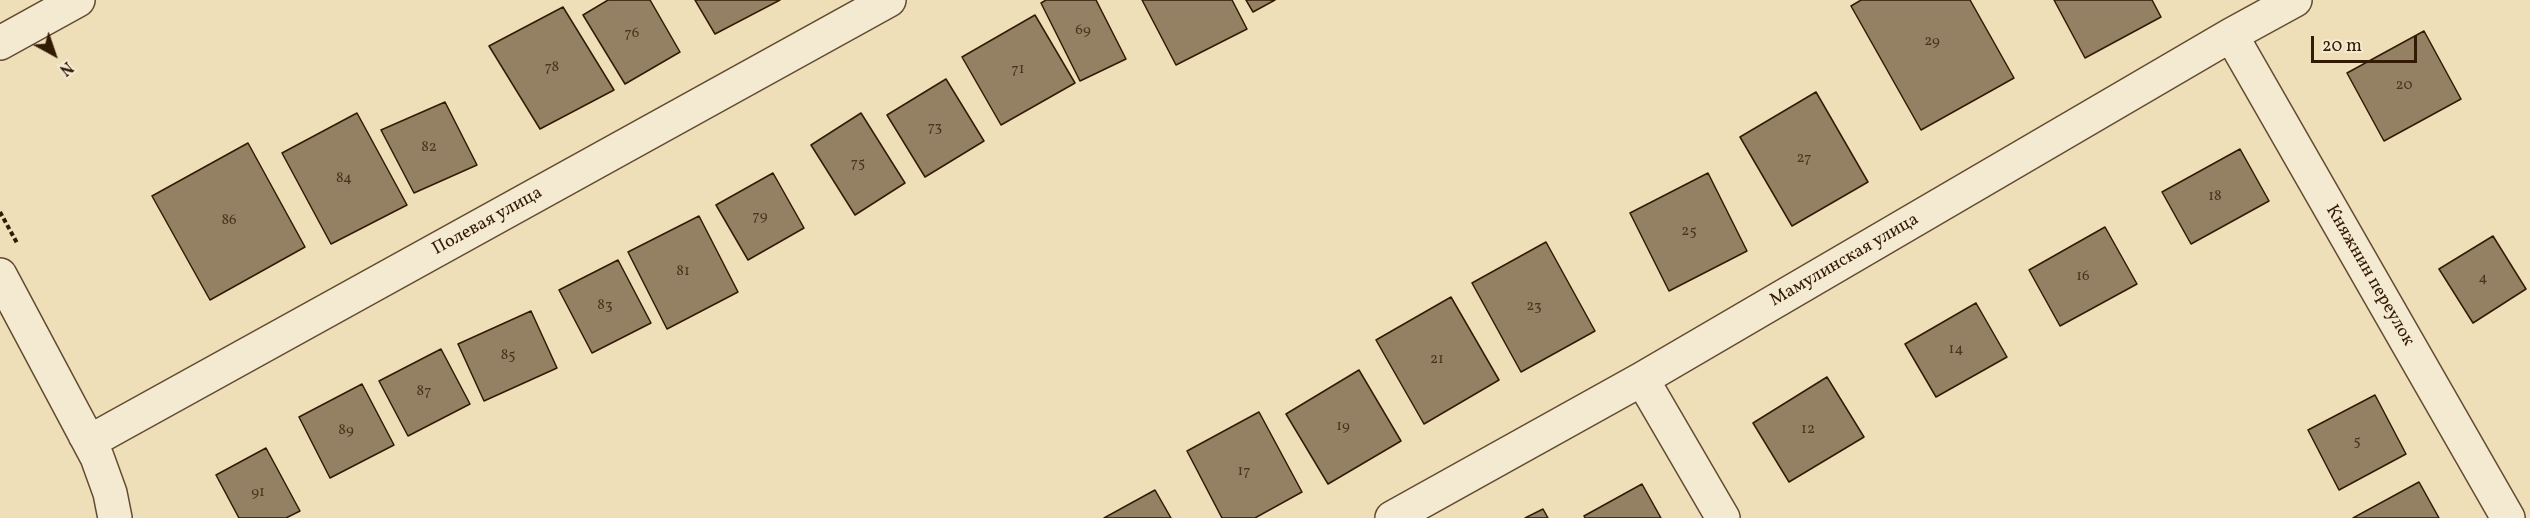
<!DOCTYPE html>
<html>
<head>
<meta charset="utf-8">
<style>
	body { margin:0 }
	#map { position:relative; width:2530px; height:518px; overflow:hidden; background:#eedfb9; font-family:Vollkorn,serif }
	canvas { display:block }
	.north { position:absolute; left:24px; top:24px; width:60px; height:60px; -webkit-text-stroke:4px #f4ead2; paint-order:stroke; rotate:140deg; font-size:16px; font-weight:700; line-height:24px; text-align:center; color:#331a03 }
	.north::after { content:''; display:block; margin:auto; width:21px; height:27px; background:#331a03; clip-path:polygon(50% 0,100% 100%,50% 72%,0 100%) }
	.scale { position:absolute; left:2311px; top:36px; width:106px; height:27px; box-sizing:border-box; border:3px solid #331a03; border-top:0; padding-left:8px; font-size:18px; line-height:21px; white-space:nowrap; color:#331a03; -webkit-text-stroke:4px #f4ead2; paint-order:stroke }
</style>
</head>
<body>
<div id="map">
<canvas width="2530" height="518"></canvas>
<div class="north">N</div>
<div class="scale">20 m</div>
</div>
<script>
const g = document.querySelector('canvas').getContext('2d');
g.lineJoin = 'round';
function fillPath(path, color) {
  g.fillStyle = color;
  g.fill(path, 'evenodd');
}
function poly(rows) {
  const path = new Path2D();
  for (const r of rows) {
    path.moveTo(r[0], r[1]);
    for (let i = 2; i < r.length; i += 2) path.lineTo(r[i], r[i + 1]);
  }
  return path;
}
function strokePath(path, color, width, dash) {
  g.strokeStyle = color;
  g.lineWidth = width;
  g.lineCap = dash ? 'butt' : 'round';
  g.setLineDash(dash || []);
  g.stroke(path);
}
function drawText(font, color, halo, rows, align = 'center') {
  g.font = font + ' Vollkorn,serif';
  g.lineWidth = 6;
  g.setLineDash([]);
  g.textBaseline = 'middle';
  g.strokeStyle = halo;
  g.fillStyle = color;
  for (const [text, x, y, turn = 0] of rows) {
    g.save();
    g.translate(x, y);
    g.rotate((+turn || 0) * Math.PI / 180);
    g.textAlign = isNaN(turn) ? turn : align;
    if (halo) g.strokeText(text, 0, 0);
    g.fillText(text, 0, 0);
    g.restore();
  }
}
const building = poly([
	[608,0,650,0,680,52,625,84,583,15,608,0],
	[695,0,780,0,715,34,695,0],
	[1046,0,1096,0,1126,59,1080,81,1041,3,1046,0],
	[1142,0,1232,0,1247,29,1176,65,1142,0],
	[1246,0,1275,0,1253,12,1246,0],
	[1861,0,1970,0,2014,78,1921,130,1851,6,1861,0],
	[2054,0,2152,0,2161,17,2085,58,2054,0],
	[563,7,614,90,540,129,489,46,563,7],
	[1035,15,1075,83,1001,125,962,57,1035,15],
	[2424,31,2461,99,2384,141,2347,73,2424,31],
	[946,79,984,141,925,177,887,115,946,79],
	[1816,92,1868,182,1792,226,1740,137,1816,92],
	[445,102,477,165,414,193,381,130,445,102],
	[357,113,407,205,331,244,282,153,357,113],
	[861,113,905,183,855,215,811,145,861,113],
	[248,143,305,247,210,300,152,196,248,143],
	[2240,149,2269,201,2191,244,2162,192,2240,149],
	[773,173,804,228,748,260,716,205,773,173],
	[1708,173,1747,251,1669,291,1630,213,1708,173],
	[699,216,738,292,667,329,628,252,699,216],
	[2105,227,2137,284,2060,326,2029,270,2105,227],
	[2493,236,2526,289,2473,323,2439,269,2493,236],
	[1546,242,1595,331,1521,372,1472,283,1546,242],
	[618,260,651,323,592,353,559,290,618,260],
	[1451,297,1499,380,1424,424,1376,340,1451,297],
	[1976,303,2007,357,1936,397,1905,344,1976,303],
	[531,311,557,368,484,401,458,344,531,311],
	[441,349,470,404,408,436,379,381,441,349],
	[1359,370,1401,441,1328,484,1286,414,1359,370],
	[1827,377,1864,437,1789,482,1753,423,1827,377],
	[362,384,394,445,330,478,299,417,362,384],
	[2375,395,2406,454,2339,490,2308,430,2375,395],
	[1259,412,1302,492,1255,518,1222,518,1187,451,1259,412],
	[266,448,300,511,286,518,239,518,216,475,266,448],
	[2419,482,2439,518,2353,518,2419,482],
	[1642,484,1661,518,1585,518,1584,516,1642,484],
	[1155,490,1171,518,1104,518,1155,490],
	[1543,509,1548,518,1525,518,1543,509]
]);
fillPath(building, '#948062');
strokePath(building, '#331a03', 1.5);
const minor = poly([
	[2231,35,2508,518],
	[0,43,78,0],
	[0,275,97,457,110,493,115,518],
	[1642,379,1723,518],
	[85,435,98,437,116,427,889,0],
	[1392,518,1642,379,2231,35,2295,0]
]);
strokePath(minor, '#624b30', 36);
strokePath(poly([
	[0,212,17,243]
]), '#331a03', 4, [4.5, 3]);
strokePath(minor, '#f4ead2', 33);
drawText('15px', '#4b341b', null, [
	["69",1083,31],
	["76",632,34],
	["29",1932,42],
	["78",552,68],
	["71",1018,70],
	["20",2404,86],
	["73",935,128],
	["82",429,148],
	["27",1804,159],
	["75",858,164],
	["84",344,179],
	["18",2215,197],
	["79",760,217],
	["86",229,221],
	["25",1689,232],
	["81",683,272],
	["16",2083,277],
	["4",2483,279],
	["83",605,306],
	["23",1534,307],
	["14",1956,350],
	["85",508,356],
	["21",1437,360],
	["87",424,392],
	["19",1343,427],
	["12",1808,430],
	["89",346,431],
	["5",2357,442],
	["17",1244,472],
	["91",258,493]
]);
drawText('18px', '#331a03', '#f4ead2', [
	["Полевая улица",488,222,-29],
	["Мамулинская улица",1845,261,-30],
	["Княжнин переулок",2369,276,60]
]);
</script>
</body>
</html>
